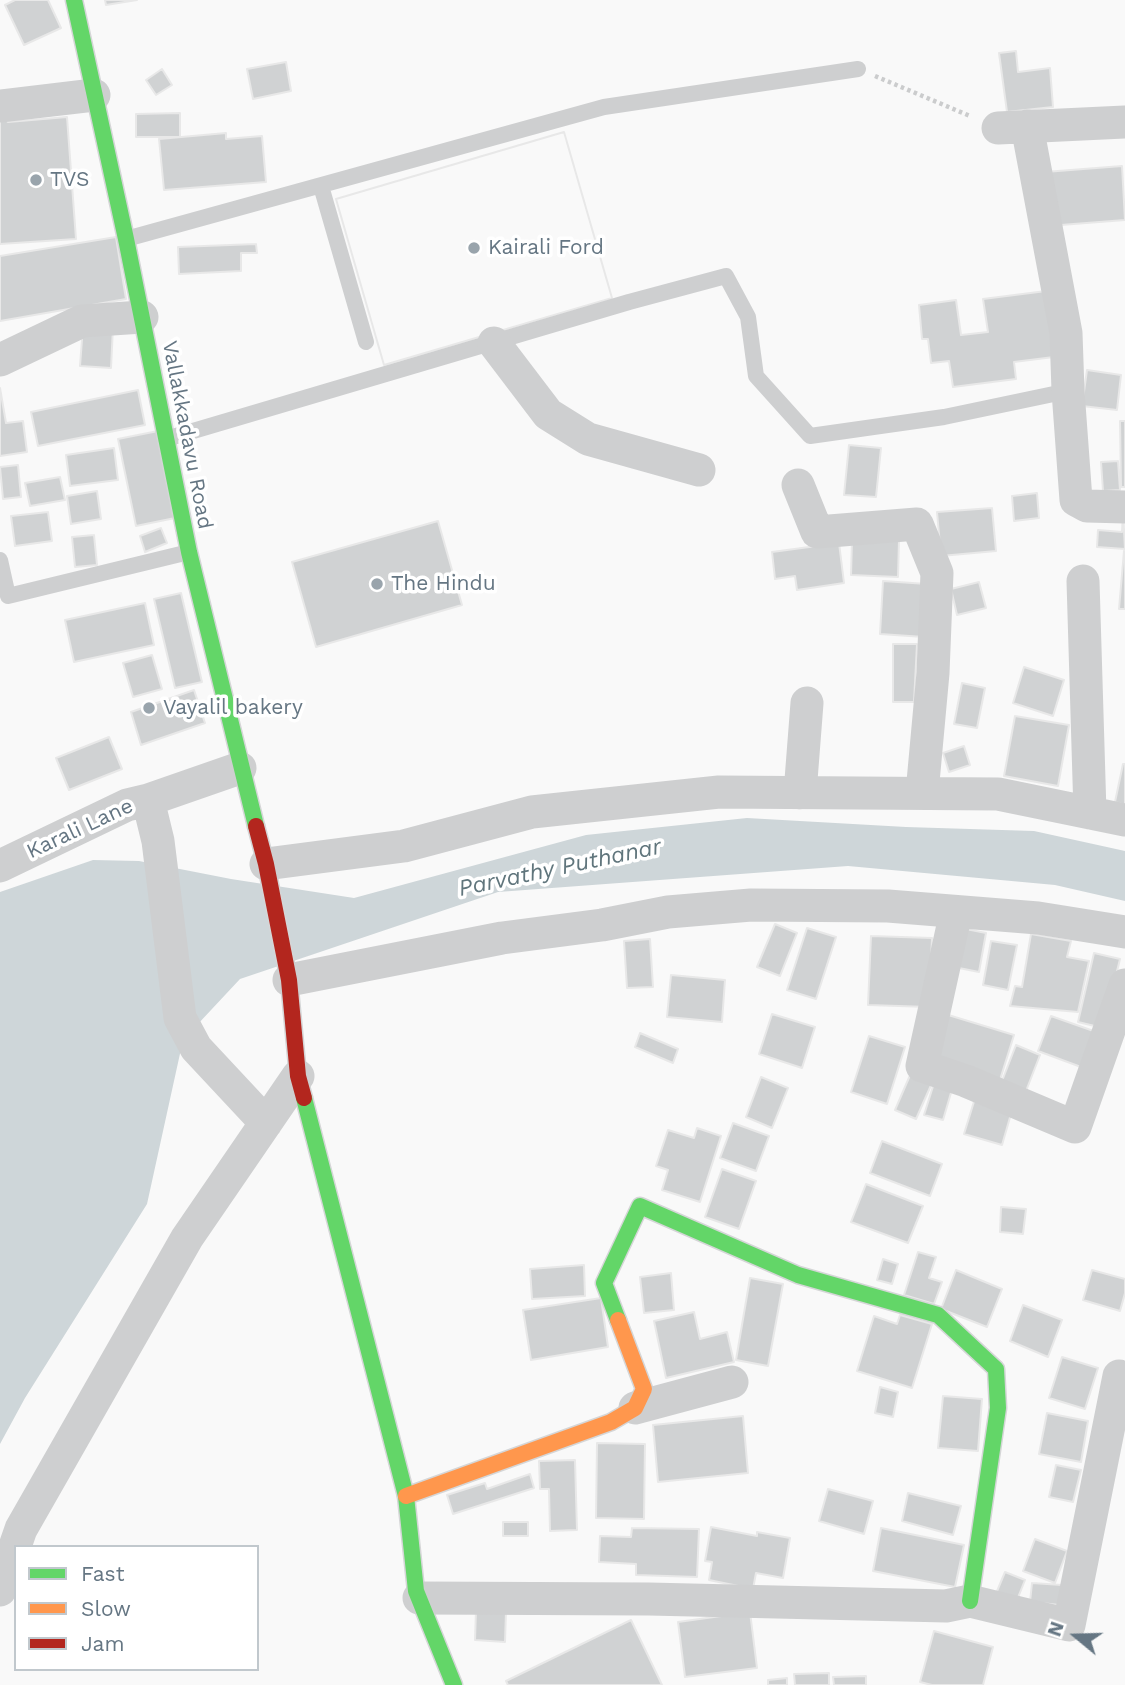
<!DOCTYPE html>
<html>
<head>
<meta charset="utf-8">
<style>
	body { margin:0 }
	#map { position:relative; width:1125px; height:1685px; overflow:hidden; background:#f9f9f9; font-family:"Work Sans",sans-serif }
	canvas { display:block }
	.legend { position:absolute; left:14px; top:1545px; width:245px; height:126px; box-sizing:border-box; background:#fff; border:2px solid #c1c8cd; margin:0; padding:9px 12px; list-style:none; font-size:21px; color:#657683 }
	.legend li { display:flex; align-items:center; gap:14px; height:35px }
	.legend b { width:35px; border:2px solid #c1c8cd }
	.north { position:absolute; left:1041px; top:1601px; width:70px; height:70px; -webkit-text-stroke:5px #fff; paint-order:stroke; rotate:289deg; font-size:19px; font-weight:700; line-height:28px; text-align:center; color:#657683 }
	.north::after { content:''; display:block; margin:auto; width:24px; height:32px; background:#657683; clip-path:polygon(50% 0,100% 100%,50% 72%,0 100%) }
</style>
</head>
<body>
<div id="map">
<canvas width="1125" height="1685"></canvas>
<ul class="legend">
<li><b style="height:9px;background:#63d668"></b>Fast</li>
<li><b style="height:9px;background:#ff974d"></b>Slow</li>
<li><b style="height:9px;background:#b3261e"></b>Jam</li>
</ul>
<div class="north">N</div>
</div>
<script>
const g = document.querySelector('canvas').getContext('2d');
g.lineJoin = 'round';
function fillPath(path, color) {
  g.fillStyle = color;
  g.fill(path, 'evenodd');
}
function poly(rows) {
  const path = new Path2D();
  for (const r of rows) {
    path.moveTo(r[0], r[1]);
    for (let i = 2; i < r.length; i += 2) path.lineTo(r[i], r[i + 1]);
  }
  return path;
}
function strokePath(path, color, width, dash) {
  g.strokeStyle = color;
  g.lineWidth = width;
  g.lineCap = dash ? 'butt' : 'round';
  g.setLineDash(dash || []);
  g.stroke(path);
}
function drawText(font, color, halo, rows, align = 'center') {
  g.font = font + ' "Work Sans",sans-serif';
  g.lineWidth = 7;
  g.setLineDash([]);
  g.textBaseline = 'middle';
  g.strokeStyle = halo;
  g.fillStyle = color;
  for (const [text, x, y, turn = 0] of rows) {
    g.save();
    g.translate(x, y);
    g.rotate((+turn || 0) * Math.PI / 180);
    g.textAlign = isNaN(turn) ? turn : align;
    if (halo) g.strokeText(text, 0, 0);
    g.fillText(text, 0, 0);
    g.restore();
  }
}
fillPath(poly([
	[747,818,906,827,1034,831,1125,851,1125,901,1055,885,848,866,498,892,240,979,183,1040,147,1204,25,1398,0,1444,0,892,93,860,139,861,231,879,354,898,586,835]
]), '#ced6d9');
const building = poly([
	[15,0,48,0,61,28,24,45,5,5,15,0],
	[105,0,137,0,106,5,105,0],
	[1016,51,1018,72,1050,68,1053,107,1007,112,999,53,1016,51],
	[286,62,291,91,253,99,247,69,286,62],
	[162,69,172,85,156,95,146,80,162,69],
	[180,113,180,137,136,137,136,114,180,113],
	[0,115,8,122,67,117,76,239,0,244,0,115],
	[564,132,612,298,384,365,336,199,564,132],
	[564,132,612,298,384,365,336,199,564,132],
	[226,133,226,139,262,136,266,182,164,190,159,139,226,133],
	[1122,166,1125,220,1048,226,1045,172,1122,166],
	[116,237,126,299,0,321,0,256,116,237],
	[256,244,257,253,241,253,241,271,179,274,178,247,256,244],
	[1054,290,1062,356,1014,362,1016,379,953,387,949,361,931,363,928,339,922,339,919,305,956,300,961,335,988,332,983,299,1054,290],
	[83,326,113,327,111,368,80,366,83,326],
	[1087,370,1121,375,1117,410,1082,406,1087,370],
	[0,388,6,423,23,421,27,452,0,456,0,388],
	[138,390,145,425,38,446,31,412,138,390],
	[1120,421,1125,421,1125,487,1121,487,1120,421],
	[158,431,175,518,136,526,118,439,158,431],
	[849,445,881,448,876,497,844,495,849,445],
	[114,448,118,480,70,486,66,455,114,448],
	[1118,461,1120,490,1103,491,1101,462,1118,461],
	[18,465,21,497,3,499,0,467,18,465],
	[60,477,65,500,30,506,25,483,60,477],
	[97,491,101,519,71,524,67,496,97,491],
	[1037,493,1039,518,1014,521,1012,496,1037,493],
	[992,508,996,551,941,556,937,512,992,508],
	[1123,511,1125,549,1097,547,1098,530,1122,532,1123,511],
	[48,512,52,541,15,546,11,516,48,512],
	[438,521,462,605,316,647,292,562,438,521],
	[161,528,167,543,145,552,140,536,161,528],
	[94,535,97,565,75,567,72,537,94,535],
	[852,539,899,540,898,577,851,575,852,539],
	[839,543,844,583,797,590,795,576,775,579,772,552,839,543],
	[1124,551,1125,552,1125,609,1119,609,1124,551],
	[883,581,927,584,924,637,880,634,883,581],
	[979,582,986,608,957,615,951,589,979,582],
	[181,593,202,682,175,688,154,599,181,593],
	[145,603,154,645,74,662,65,620,145,603],
	[893,644,917,644,914,702,893,702,893,644],
	[152,655,162,689,133,697,123,663,152,655],
	[1024,667,1064,680,1053,716,1013,703,1024,667],
	[962,683,985,688,977,728,954,724,962,683],
	[194,690,205,723,141,745,131,712,194,690],
	[1015,716,1069,725,1058,786,1004,776,1015,716],
	[109,737,122,769,69,790,56,758,109,737],
	[964,746,970,765,949,772,943,753,964,746],
	[1123,764,1125,764,1125,805,1115,802,1123,764],
	[775,924,797,933,780,976,757,967,775,924],
	[807,928,836,937,816,999,787,990,807,928],
	[966,929,986,933,979,972,959,968,966,929],
	[1031,934,1071,941,1067,957,1089,961,1078,1012,1010,1006,1015,986,1022,987,1031,934],
	[871,936,932,938,929,1007,868,1005,871,936],
	[650,939,653,987,627,988,624,941,650,939],
	[991,941,1017,945,1008,990,983,985,991,941],
	[1094,953,1120,959,1103,1028,1078,1022,1094,953],
	[671,975,725,980,722,1022,667,1017,671,975],
	[772,1014,815,1027,802,1068,759,1054,772,1014],
	[945,1014,1014,1035,999,1083,930,1062,945,1014],
	[1051,1016,1102,1034,1089,1070,1038,1051,1051,1016],
	[640,1033,678,1049,673,1063,635,1047,640,1033],
	[869,1036,905,1047,887,1104,851,1092,869,1036],
	[1016,1045,1040,1055,1026,1091,1002,1081,1016,1045],
	[911,1073,932,1083,916,1119,895,1110,911,1073],
	[761,1077,788,1088,772,1128,746,1117,761,1077],
	[935,1080,953,1086,943,1120,924,1115,935,1080],
	[976,1095,1013,1107,1002,1145,964,1134,976,1095],
	[733,1123,769,1136,756,1171,720,1158,733,1123],
	[697,1128,721,1136,700,1202,662,1190,668,1170,656,1166,668,1130,694,1138,697,1128],
	[882,1141,942,1164,930,1196,870,1173,882,1141],
	[722,1169,756,1181,739,1229,705,1217,722,1169],
	[866,1184,923,1206,908,1243,851,1222,866,1184],
	[1001,1207,1026,1209,1023,1234,1000,1232,1001,1207],
	[918,1252,936,1257,929,1278,942,1282,934,1304,904,1295,918,1252],
	[883,1259,898,1264,892,1284,877,1280,883,1259],
	[584,1265,585,1296,532,1299,530,1269,584,1265],
	[956,1270,1002,1289,987,1327,941,1309,956,1270],
	[1092,1270,1125,1279,1125,1293,1120,1311,1083,1300,1092,1270],
	[671,1273,674,1310,644,1313,640,1277,671,1273],
	[750,1278,783,1284,768,1366,736,1360,750,1278],
	[601,1298,608,1347,531,1360,523,1310,601,1298],
	[1023,1305,1062,1320,1048,1357,1010,1341,1023,1305],
	[694,1312,700,1339,727,1332,734,1362,666,1378,654,1321,694,1312],
	[900,1315,932,1324,912,1388,857,1371,874,1316,897,1324,900,1315],
	[1062,1357,1098,1368,1085,1409,1049,1398,1062,1357],
	[880,1387,898,1392,893,1417,875,1413,880,1387],
	[943,1396,982,1399,978,1451,938,1448,943,1396],
	[1047,1413,1088,1421,1081,1462,1039,1454,1047,1413],
	[743,1416,748,1473,658,1482,653,1425,743,1416],
	[597,1443,645,1444,644,1519,596,1518,597,1443],
	[575,1460,577,1530,550,1531,549,1489,540,1489,539,1461,575,1460],
	[1056,1465,1081,1470,1073,1502,1049,1497,1056,1465],
	[530,1474,534,1488,453,1514,447,1495,485,1483,487,1489,530,1474],
	[828,1489,873,1501,864,1534,819,1521,828,1489],
	[908,1493,961,1506,953,1535,902,1521,908,1493],
	[503,1522,528,1522,528,1536,503,1536,503,1522],
	[711,1527,757,1536,757,1532,790,1538,783,1578,756,1573,753,1589,709,1580,712,1562,705,1561,711,1527],
	[632,1528,699,1529,697,1577,636,1575,636,1564,599,1562,600,1536,631,1537,632,1528],
	[881,1528,964,1545,955,1587,873,1571,881,1528],
	[1035,1539,1067,1551,1055,1583,1023,1571,1035,1539],
	[1005,1572,1025,1580,1015,1605,995,1596,1005,1572],
	[1032,1583,1062,1585,1060,1605,1030,1602,1032,1583],
	[476,1610,506,1611,505,1642,475,1640,476,1610],
	[750,1612,757,1668,685,1677,678,1622,750,1612],
	[631,1620,662,1685,508,1685,506,1681,631,1620],
	[934,1631,993,1647,983,1685,932,1685,920,1682,934,1631],
	[829,1673,829,1685,795,1685,794,1674,829,1673],
	[866,1676,866,1685,834,1685,833,1677,866,1676],
	[787,1678,787,1685,768,1685,768,1680,787,1678]
]);
fillPath(building, '#d0d2d3');
strokePath(building, '#e8e8e8', 2);
const fast = poly([
	[74,0,126,239,189,552,256,826],
	[304,1098,406,1496,416,1591,454,1685],
	[618,1320,604,1283,640,1206,798,1275,938,1315,996,1369,998,1408,970,1601]
]);
const slow = poly([
	[406,1496,611,1422,635,1408,644,1389,618,1320]
]);
const jam = poly([
	[256,826,266,864,289,980,298,1076,304,1098]
]);
strokePath(fast, '#d5d6d7', 19);
strokePath(slow, '#d5d6d7', 19);
strokePath(jam, '#d5d6d7', 19);
strokePath(poly([
	[875,76,970,116]
]), '#cbcccd', 4.5, [3.5, 3.5]);
strokePath(poly([
	[321,186,366,342],
	[126,239,604,107,858,69],
	[166,439,629,302,726,276,748,317,756,376,810,436,944,417,1068,391],
	[0,560,8,596,189,552]
]), '#cecfd0', 16);
strokePath(poly([
	[0,106,94,95],
	[1027,126,1066,333,1068,391,1076,500,1087,506,1125,507],
	[998,128,1125,122],
	[494,343,548,414,588,439,699,470],
	[0,360,82,321,142,317],
	[798,485,817,532,917,524,937,573,933,673,922,793],
	[1083,581,1090,813],
	[800,793,807,703],
	[148,800,158,841,180,1018,196,1048,266,1123],
	[266,864,404,846,532,812,719,792,998,794,1125,820],
	[0,866,127,805,148,800,240,768],
	[956,912,922,1066,966,1081,1075,1127,1125,985],
	[289,980,502,938,602,925,668,912,751,905,888,906,1038,918,1125,932],
	[635,1408,732,1382],
	[0,1590,21,1529,187,1238,298,1076],
	[419,1598,649,1599,946,1606,970,1601,1069,1625,1119,1376]
]), '#cecfd0', 33);
strokePath(fast, '#63d668', 16);
strokePath(slow, '#ff974d', 16);
strokePath(jam, '#b3261e', 16);
for (const [x, y, r, color] of [
	[36,180,7,"#99a4ac"],
	[474,248,7,"#99a4ac"],
	[377,584,7,"#99a4ac"],
	[149,708,7,"#99a4ac"]
]) {
  const dot = new Path2D();
  dot.arc(x, y, r, 0, 2 * Math.PI);
  g.fillStyle = color;
  g.fill(dot);
  strokePath(dot, '#fff', 2.5);
}
drawText('21px', '#657683', '#fff', [
	["TVS",50,180],
	["Kairali Ford",488,248],
	["The Hindu",391,584],
	["Vayalil bakery",163,708]
], 'left');
drawText('21px', '#657683', '#fff', [
	["Vallakkadavu Road",187,435,79],
	["Karali Lane",80,829,-25]
]);
drawText('italic 23px', '#60757c', '#fff', [
	["Parvathy Puthanar",560,868,-12]
]);
</script>
</body>
</html>
